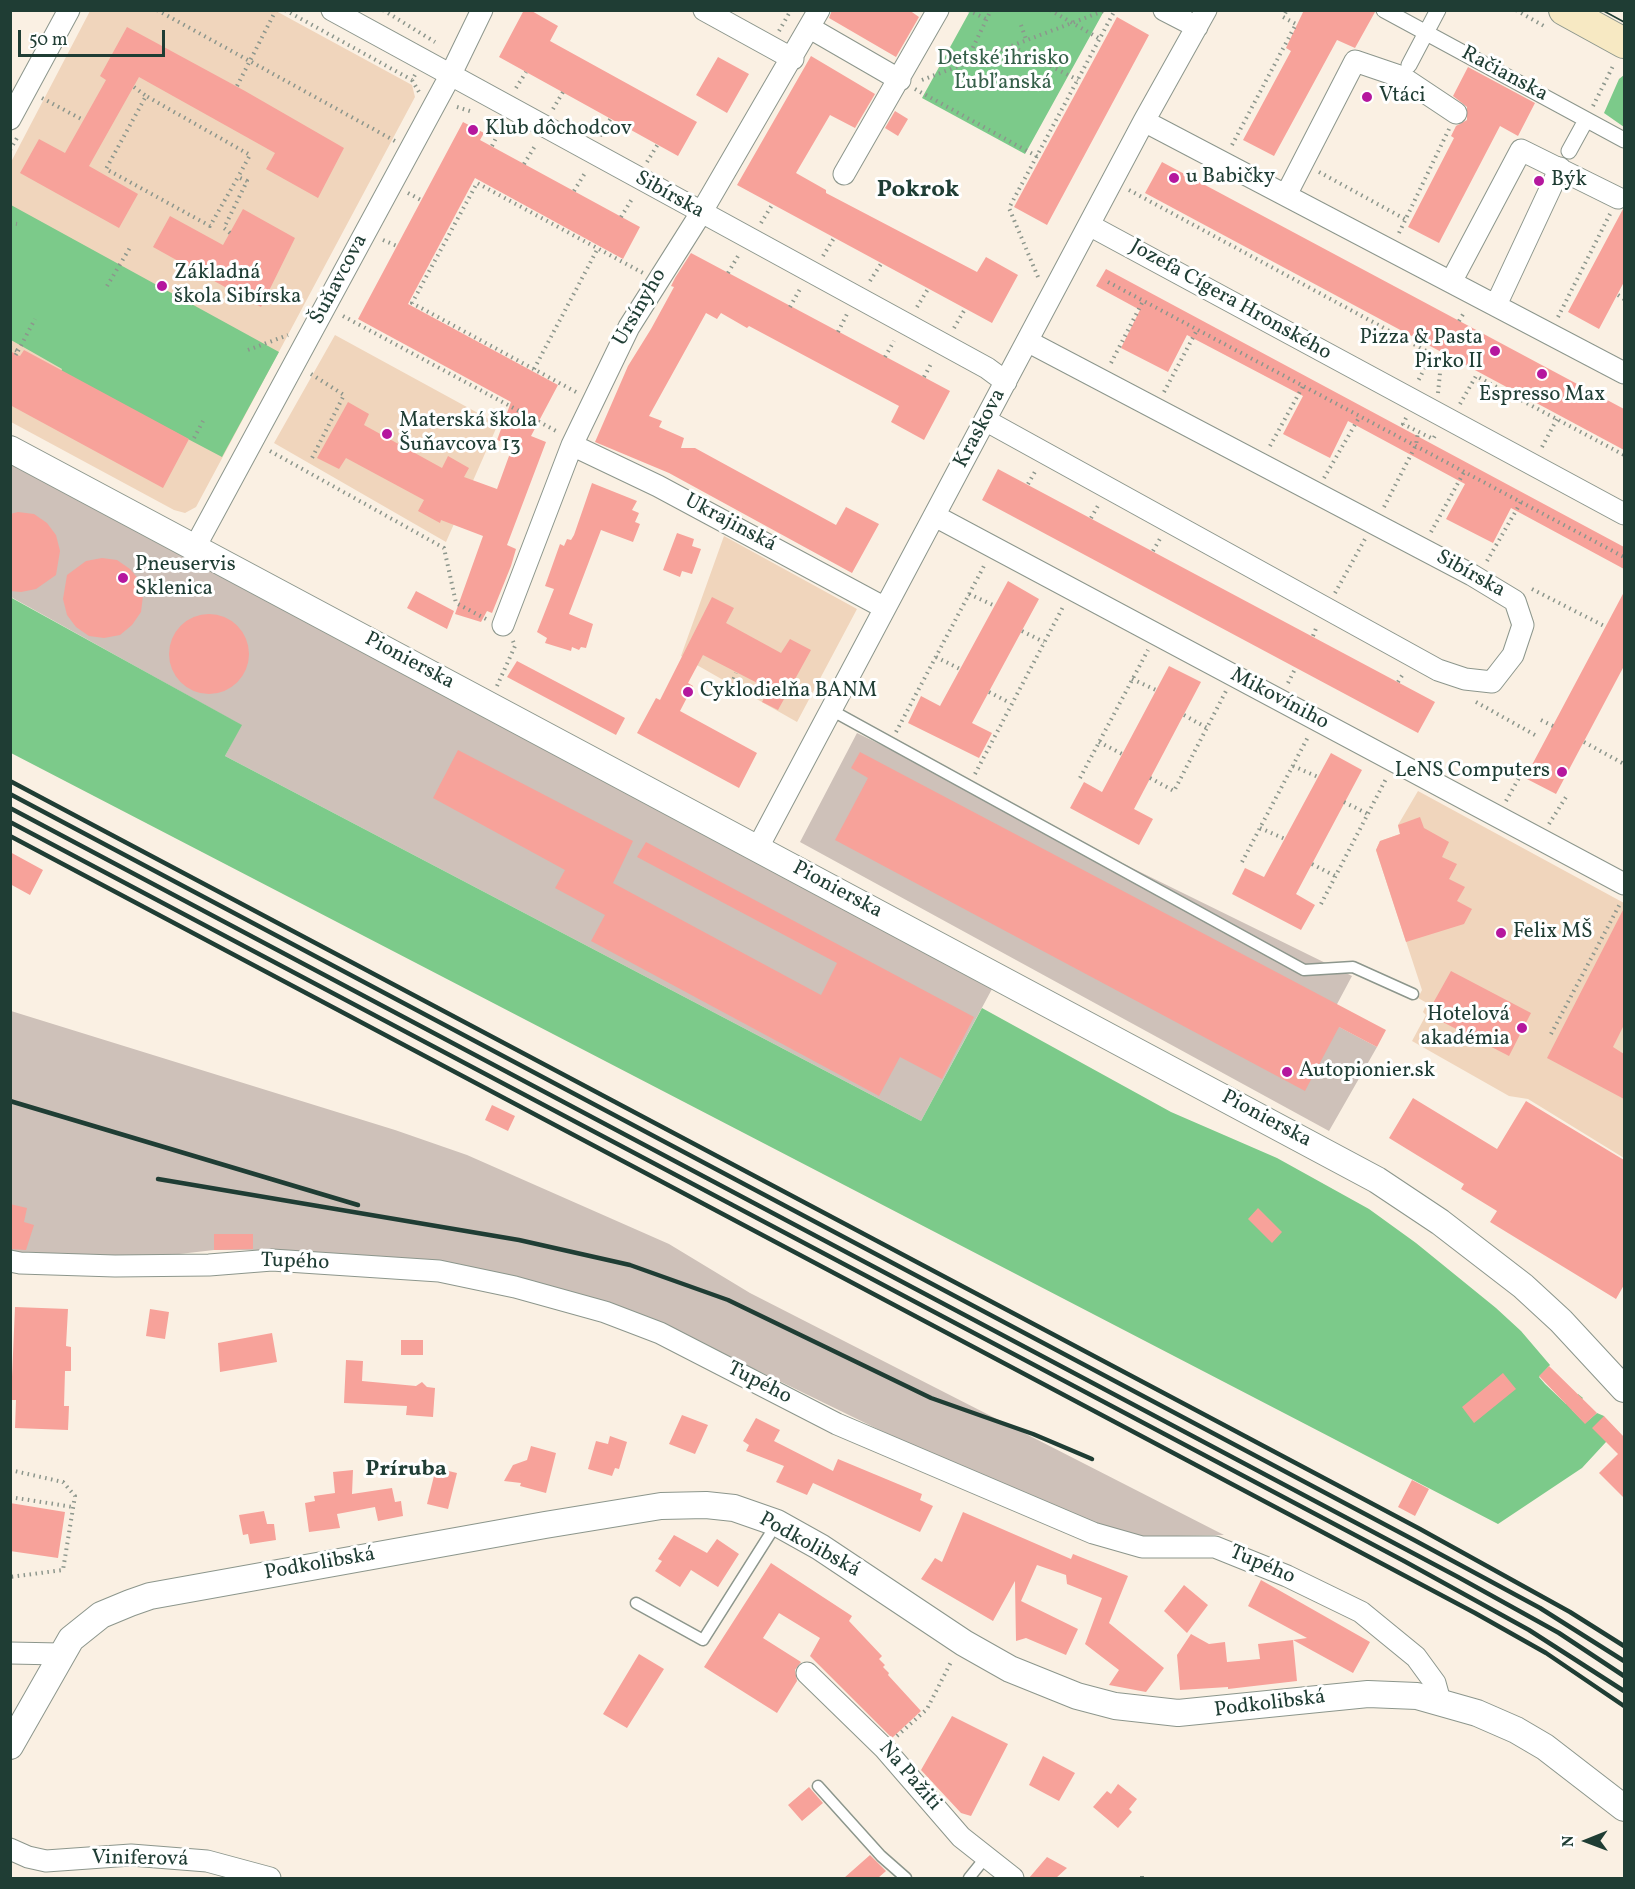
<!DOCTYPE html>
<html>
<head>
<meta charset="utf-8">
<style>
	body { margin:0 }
	#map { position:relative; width:1635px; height:1889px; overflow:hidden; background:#faf0e3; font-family:Vollkorn,serif }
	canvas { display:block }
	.frame { position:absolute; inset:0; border:12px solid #1f3d34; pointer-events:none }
	.north { position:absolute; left:1557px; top:1811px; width:60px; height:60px; -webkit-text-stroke:4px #fff; paint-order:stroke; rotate:269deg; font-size:16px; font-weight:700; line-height:24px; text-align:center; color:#1f3d34 }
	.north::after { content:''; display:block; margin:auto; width:21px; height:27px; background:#1f3d34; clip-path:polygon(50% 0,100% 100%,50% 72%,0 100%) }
	.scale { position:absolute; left:18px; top:30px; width:147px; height:27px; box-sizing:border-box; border:3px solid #1f3d34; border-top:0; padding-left:8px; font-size:18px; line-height:21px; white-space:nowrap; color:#1f3d34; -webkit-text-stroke:4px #fff; paint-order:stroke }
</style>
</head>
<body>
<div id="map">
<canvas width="1635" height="1889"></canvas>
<div class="frame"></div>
<div class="north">N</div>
<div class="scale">50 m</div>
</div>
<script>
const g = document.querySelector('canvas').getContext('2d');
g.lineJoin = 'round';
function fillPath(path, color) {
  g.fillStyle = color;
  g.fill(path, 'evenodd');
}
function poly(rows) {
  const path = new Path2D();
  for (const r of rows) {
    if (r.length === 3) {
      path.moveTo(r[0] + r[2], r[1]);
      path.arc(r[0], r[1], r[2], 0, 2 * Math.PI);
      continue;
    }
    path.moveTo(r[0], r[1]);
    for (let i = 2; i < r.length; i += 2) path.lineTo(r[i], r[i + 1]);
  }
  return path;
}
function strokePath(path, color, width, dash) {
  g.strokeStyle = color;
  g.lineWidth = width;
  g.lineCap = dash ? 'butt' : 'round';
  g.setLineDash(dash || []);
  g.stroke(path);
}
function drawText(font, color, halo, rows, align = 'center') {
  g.font = font + ' Vollkorn,serif';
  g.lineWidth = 6;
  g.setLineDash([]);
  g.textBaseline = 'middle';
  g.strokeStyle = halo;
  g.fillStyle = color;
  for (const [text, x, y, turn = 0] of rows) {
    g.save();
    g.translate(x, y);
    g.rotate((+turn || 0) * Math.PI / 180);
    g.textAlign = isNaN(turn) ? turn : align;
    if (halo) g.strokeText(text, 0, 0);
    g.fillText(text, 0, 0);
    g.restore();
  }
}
fillPath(poly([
	[90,11,276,11,412,85,415,97,196,507,185,513,174,510,11,422,11,162],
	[335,335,498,424,446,542,274,443],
	[724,536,857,609,797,722,681,656],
	[1418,791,1624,903,1624,1158,1528,1099,1509,1096,1412,1041,1426,1015,1423,1012,1427,1003,1418,998,1422,990,1376,850,1380,841,1400,834,1398,825]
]), '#f0d5bc');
fillPath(poly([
	[10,463,992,989,921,1121,225,756,241,725,11,597],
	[857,733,1352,976,1328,1021,1377,1047,1329,1131,800,842],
	[11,1011,395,1130,467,1155,669,1244,750,1293,1224,1535,1127,1537,896,1438,646,1316,584,1298,302,1255,253,1250,214,1250,162,1256,30,1255,11,1252]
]), '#cec1b9');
fillPath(poly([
	[970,11,1104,11,1025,154,922,98],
	[1624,75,1624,127,1604,113,1619,79],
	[11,205,279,352,222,457,61,372,62,369,11,340],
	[10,597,242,725,225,756,921,1121,982,1008,1171,1112,1277,1158,1369,1209,1416,1243,1496,1308,1521,1331,1550,1365,1539,1377,1545,1384,1566,1404,1578,1394,1583,1398,1572,1410,1585,1423,1597,1413,1604,1416,1606,1442,1582,1468,1498,1524,11,753]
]), '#7cca8a');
fillPath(poly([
	[524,10,530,10,558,26,550,41,697,122,678,156,499,57],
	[832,10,909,10,919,17,896,57,829,18],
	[1304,10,1375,12,1355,48,1337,40,1274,156,1243,140,1291,51,1286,48],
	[1117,17,1149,35,1047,225,1014,207],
	[127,27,245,91,344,148,318,198,266,169,275,153,139,77,89,166,138,194,119,228,20,173,39,139,65,153,106,80,100,76],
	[811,56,875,94,855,128,830,115,796,173,826,190,826,193,977,272,986,257,1018,275,992,323,737,185],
	[718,57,749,74,727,113,696,95],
	[1468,67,1535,103,1518,136,1500,126,1439,243,1408,227,1454,138,1451,136,1456,126,1467,120,1467,107,1453,96],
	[895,111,908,119,898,136,885,128],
	[463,122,484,133,480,140,640,227,623,259,475,178,408,304,558,385,531,436,546,442,507,545,516,549,511,566,492,613,487,611,481,622,455,614,483,536,441,520,440,523,418,511,424,500,346,458,339,469,317,458,348,402,369,414,364,425,442,468,448,456,469,468,464,477,497,489,513,445,497,440,511,402,358,319],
	[1162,162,1624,409,1624,450,1145,193],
	[243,209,295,238,261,307,153,247,170,216,223,245],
	[1623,209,1624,282,1599,329,1568,312],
	[691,253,950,391,924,440,891,422,899,406,749,326,747,328,721,313,717,319,706,313,649,416,662,421,659,427,684,438,681,448,695,448,836,525,846,507,879,524,852,573,669,473,595,442,628,366,651,329,674,287,671,286,675,278],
	[1106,269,1624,547,1624,569,1511,508,1493,543,1446,519,1465,484,1348,421,1330,458,1283,434,1303,396,1187,335,1168,372,1121,348,1140,310,1096,286],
	[24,350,189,439,163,488,10,405,10,351,20,356],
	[998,469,1435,702,1418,733,982,500],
	[592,483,637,501,632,510,639,513,635,522,640,524,633,542,601,530,569,614,593,624,586,648,581,647,579,650,572,647,571,651,545,643,547,638,537,632,554,589,545,586,560,544,564,546,567,539,571,540,574,535],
	[18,512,34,514,47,523,56,535,60,551,56,575,36,589,21,592,10,591,10,514],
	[677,533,694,539,692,546,701,549,692,574,682,571,680,577,663,570],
	[102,558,117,560,130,569,140,581,143,596,141,612,132,625,120,635,104,638,89,636,76,627,67,615,63,599,67,575,86,561],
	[1008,581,1039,599,972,723,992,733,979,758,908,723,921,696,940,706],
	[416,591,454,611,447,629,407,608],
	[1624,592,1624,666,1556,794,1525,778],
	[712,597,734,608,726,623,781,653,790,639,811,650,778,710,762,702,769,689,703,655,688,683,693,686,680,711,757,753,739,788,637,733,656,698,660,700],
	[209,654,40],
	[517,661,625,718,616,735,507,677],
	[1169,666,1201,682,1134,809,1153,819,1139,845,1070,808,1084,782,1102,792],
	[458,750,633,841,613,883,821,995,837,963,637,857,646,842,974,1017,942,1079,900,1057,879,1096,591,941,605,915,555,888,565,870,433,798],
	[860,752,1386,1030,1377,1047,1339,1027,1305,1091,835,840,868,778,851,768],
	[1331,753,1362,770,1296,894,1315,905,1301,930,1232,894,1245,868,1264,877],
	[1420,817,1424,828,1449,842,1442,857,1457,864,1449,879,1465,887,1457,901,1472,909,1464,924,1406,942,1376,850,1380,841,1400,834,1398,825],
	[10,852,43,870,30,895,10,884],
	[1624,908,1624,1025,1613,1047,1624,1054,1624,1099,1547,1058],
	[1451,971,1531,1013,1509,1056,1427,1014],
	[1413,1098,1497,1149,1526,1101,1624,1160,1624,1285,1616,1299,1490,1222,1497,1211,1461,1189,1464,1184,1389,1138],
	[492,1105,515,1116,508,1131,485,1120],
	[10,1204,27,1208,24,1222,34,1225,26,1250,10,1249],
	[1258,1208,1282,1232,1272,1243,1248,1219],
	[214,1234,253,1234,253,1249,214,1250],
	[15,1307,68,1309,66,1346,71,1347,71,1371,65,1371,64,1406,69,1406,68,1430,15,1428,16,1400,11,1400],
	[150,1309,169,1312,165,1339,146,1336],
	[272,1333,277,1362,220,1372,218,1343],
	[401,1340,423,1340,423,1355,401,1355],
	[346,1360,363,1361,362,1381,416,1386,422,1382,427,1387,435,1388,433,1417,406,1415,407,1406,344,1403],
	[1549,1366,1597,1413,1585,1424,1539,1376],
	[1503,1373,1516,1389,1474,1423,1462,1407],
	[682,1415,708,1425,695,1454,669,1444],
	[1604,1416,1624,1437,1624,1498,1599,1473,1618,1454,1592,1428],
	[756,1418,780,1430,774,1441,833,1471,838,1459,922,1494,920,1500,933,1506,920,1532,813,1483,807,1495,776,1482,784,1466,746,1451,749,1445,743,1441],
	[610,1436,627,1442,619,1469,615,1468,612,1476,588,1469,596,1441,608,1444],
	[531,1446,556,1453,546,1493,520,1486,521,1483,504,1481,513,1465,527,1460],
	[436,1468,457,1473,448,1509,427,1504],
	[353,1470,352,1494,392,1488,395,1502,401,1501,403,1516,378,1521,375,1507,337,1514,340,1528,309,1532,305,1503,315,1501,314,1496,335,1493,333,1472],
	[1412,1480,1429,1489,1415,1516,1398,1507],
	[10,1503,65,1512,58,1558,10,1551],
	[264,1511,267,1524,274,1524,276,1540,250,1544,248,1534,243,1535,239,1515],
	[963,1512,1071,1559,1073,1554,1128,1576,1109,1623,1164,1668,1146,1692,1109,1685,1119,1670,1085,1644,1102,1598,1067,1584,1066,1575,1037,1565,1021,1601,1078,1629,1066,1655,1026,1638,1016,1641,1015,1581,993,1621,921,1579,935,1558,942,1562],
	[674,1535,707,1553,717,1539,739,1554,718,1587,691,1570,680,1587,655,1571,662,1561,658,1559],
	[771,1563,852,1616,849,1621,882,1656,879,1659,885,1665,883,1667,889,1673,888,1675,921,1711,892,1738,810,1656,820,1638,779,1613,763,1638,801,1662,795,1670,797,1681,777,1713,704,1667],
	[1261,1580,1370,1642,1353,1673,1293,1640,1307,1638,1248,1606],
	[1184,1585,1208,1605,1187,1633,1164,1611],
	[1191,1634,1209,1644,1225,1642,1227,1662,1260,1659,1258,1644,1293,1640,1297,1681,1228,1689,1228,1687,1180,1690,1177,1655],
	[639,1654,664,1669,627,1728,603,1714],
	[952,1716,1008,1744,971,1816,961,1813,921,1770],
	[1043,1756,1075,1773,1059,1801,1029,1785],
	[1118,1784,1137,1799,1129,1809,1132,1812,1118,1828,1093,1807,1107,1791,1111,1794],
	[809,1787,823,1803,802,1821,788,1805],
	[870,1855,886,1871,878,1878,844,1878],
	[1047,1857,1067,1868,1056,1878,1029,1878]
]), '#f7a29a');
const service = poly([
	[831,710,1304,970,1353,967,1413,994],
	[636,1603,703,1640,777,1523],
	[818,1786,881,1856,906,1878],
	[969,1878,986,1857]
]);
const pedestrian = poly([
	[1384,10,1624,140],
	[1409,65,1438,10],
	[1569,151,1586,120]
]);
const minor = poly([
	[332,10,987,368,1006,382],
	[704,10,793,59],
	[1164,10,1197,27],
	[810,28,900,80],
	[10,119,69,10],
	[1144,121,1624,373],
	[844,174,938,10],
	[1286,195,1355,61,1402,77,1456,113],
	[1089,225,1624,514],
	[1451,282,1521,150,1618,198],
	[1496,305,1560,168],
	[985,420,1438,670,1465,679,1492,682,1513,655,1523,625,1515,601,1472,575,1027,341],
	[572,445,658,486,885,608],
	[935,516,1624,884],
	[195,547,450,76,482,10],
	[503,625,572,445,629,327,701,213,819,10],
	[757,849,1144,121,1206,10],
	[10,1261,20,1263,115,1266,209,1265,272,1260,439,1271,515,1287,605,1312,660,1333,837,1424,1093,1533,1142,1547,1215,1547,1287,1576,1361,1612,1416,1657,1435,1683,1440,1701],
	[10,1653,60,1654],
	[807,1673,884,1748,961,1837,1013,1878],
	[10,1849,28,1857,46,1861,131,1855,207,1861,270,1878]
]);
const tertiary = poly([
	[10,449,1377,1180,1440,1222,1523,1286,1561,1321,1624,1389],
	[10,1746,71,1639,101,1615,130,1603,150,1596,545,1525,661,1506,706,1505,734,1508,777,1523,820,1547,964,1643,1010,1669,1077,1696,1115,1706,1178,1713,1368,1694,1417,1696,1477,1713,1516,1730,1545,1747,1624,1808]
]);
const secondary = poly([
	[1564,10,1624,43]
]);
strokePath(service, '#8c968c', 13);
strokePath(pedestrian, '#8c968c', 17);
strokePath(minor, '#8c968c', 23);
strokePath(tertiary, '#8c968c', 28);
strokePath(secondary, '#8c968c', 32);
strokePath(poly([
	[157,10,395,141],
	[285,10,412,80],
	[383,10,435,42],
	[968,10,986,19],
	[1050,10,1100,39],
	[1516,10,1544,26],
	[1021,25,1027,42],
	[779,31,791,10],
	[1013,47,1078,80],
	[965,64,991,10],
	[415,75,412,80,419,92],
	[922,80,1106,10],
	[237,86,276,10],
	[134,87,146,96],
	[516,88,526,72],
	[915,89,1038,157],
	[42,98,83,120],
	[1593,106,1614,64],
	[457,107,473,112],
	[553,109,563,92],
	[600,136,611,118],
	[1232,145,1296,24,1283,17,1287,10],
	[492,146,501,128],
	[10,150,17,138],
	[647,162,658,144],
	[524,164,535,146],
	[1319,172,1405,219],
	[1129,190,1432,354,1418,381],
	[574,191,585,173],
	[408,193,421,200],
	[621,217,632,199],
	[10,223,17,224],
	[761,223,772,205],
	[230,233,224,228,247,181,238,177,210,226,106,169,146,96,250,155,238,177],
	[1399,233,1449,129],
	[383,240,397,246],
	[823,256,834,238],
	[728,273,738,256],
	[1038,277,1009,208,1115,10],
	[870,281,881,264],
	[1108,282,1624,557],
	[107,286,131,246],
	[1618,295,1624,299],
	[790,307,800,289],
	[917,307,928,289],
	[343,316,558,432],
	[1558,317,1610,214],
	[1459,321,1465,311],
	[954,328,965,309],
	[838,332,847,314],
	[10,347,18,351,15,356],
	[248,350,288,335],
	[18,351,35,319],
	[885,357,894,341],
	[1111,363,1143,301],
	[534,369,598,248],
	[311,374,344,395,312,458],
	[924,377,932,362],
	[576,392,412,303,477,183,643,273],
	[1164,392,1197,330],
	[1438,393,1442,353],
	[1460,404,1476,376,1624,455],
	[1406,418,1403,424,1433,439,1436,434],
	[194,438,203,421],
	[1270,446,1303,386],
	[1542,447,1557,419],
	[270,451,444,548,456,603,486,619],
	[1324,478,1360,416],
	[1028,484,1036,470],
	[1384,507,1416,445,1418,432],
	[1091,518,1099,504],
	[1431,532,1464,472],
	[1153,551,1161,537],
	[1487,561,1521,502],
	[1532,589,1606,627],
	[1335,593,1365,539],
	[969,594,995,606],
	[1022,631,1044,642],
	[1313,636,1317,626],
	[936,657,960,669],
	[1132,679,1156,690],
	[1398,682,1403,674],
	[1288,683,1296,667],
	[497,686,515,646,513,641],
	[729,690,736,673],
	[989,692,1010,703],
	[1476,702,1535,735],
	[1184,715,1207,728],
	[1541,720,1553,726],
	[896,732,985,564],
	[1099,742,1122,754],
	[1584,742,1624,764],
	[1293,766,1318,777],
	[975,774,1064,605],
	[1080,778,1148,650],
	[1150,778,1174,791,1226,691],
	[1506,801,1519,778],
	[1344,802,1368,814],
	[1549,824,1566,797],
	[1260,828,1285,839],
	[1242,862,1309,735],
	[1312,864,1335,876],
	[1321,904,1387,777],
	[1551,1034,1621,902],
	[10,1470,63,1482,75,1496,63,1570,10,1577],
	[10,1497,73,1507],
	[897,1736,927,1709,952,1660],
	[1142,1876,1142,1878]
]), '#8c968c', 4, [1.5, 4.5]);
strokePath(service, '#fff', 10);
strokePath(pedestrian, '#fff', 15);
strokePath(minor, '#fff', 21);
strokePath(tertiary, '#fff', 26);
strokePath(secondary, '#f7e9c3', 30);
strokePath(poly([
	[1602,10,1624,22]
]), '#1f3d34', 1.5);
strokePath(poly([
	[10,781,1420,1529,1570,1612,1624,1646],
	[10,794,1414,1540,1540,1608,1624,1661],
	[10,808,1458,1577,1559,1633,1624,1676],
	[10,822,1404,1561,1529,1630,1624,1691],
	[10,836,1475,1613,1546,1653,1624,1706],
	[10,1101,358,1205],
	[158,1179,519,1240,630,1265,728,1300,931,1398,1033,1434,1092,1459]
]), '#1f3d34', 4.5);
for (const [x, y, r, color] of [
	[1367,97,6,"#b5179e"],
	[473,130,6,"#b5179e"],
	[1174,178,6,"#b5179e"],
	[1539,181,6,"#b5179e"],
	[162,286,6,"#b5179e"],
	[1495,351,6,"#b5179e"],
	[1542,374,6,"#b5179e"],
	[387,434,6,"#b5179e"],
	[123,578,6,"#b5179e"],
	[688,692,6,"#b5179e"],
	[1562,772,6,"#b5179e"],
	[1501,933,6,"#b5179e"],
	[1522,1028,6,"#b5179e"],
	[1287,1072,6,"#b5179e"]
]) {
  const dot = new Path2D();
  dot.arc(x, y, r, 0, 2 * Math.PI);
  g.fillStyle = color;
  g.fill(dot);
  strokePath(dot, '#fff', 2);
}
drawText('21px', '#36604a', '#fff', [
	["Detské ihrisko",1003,60],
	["Ľubľanská",1003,84]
]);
drawText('21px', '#1f3d34', '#fff', [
	["Račianska",1504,75,28],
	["Sibírska",669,196,29],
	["Šuňavcova",340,280,-62],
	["Jozefa Cígera Hronského",1230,301,29],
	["Ursínyho",641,308,-60],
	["Kraskova",981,429,-62],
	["Ukrajinská",730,524,28],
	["Sibírska",1470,575,29],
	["Pionierska",409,662,28],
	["Mikovíniho",1279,700,28],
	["Pionierska",837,891,28],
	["Pionierska",1266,1120,28],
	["Tupého",295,1263,2],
	["Tupého",759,1384,27],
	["Podkolibská",809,1546,29],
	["Podkolibská",320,1565,-10],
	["Tupého",1262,1566,23],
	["Podkolibská",1270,1705,-7],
	["Na Pažiti",909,1777,49],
	["Viniferová",140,1860,1]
]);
drawText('21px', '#1f3d34', '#fff', [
	["Vtáci",1379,97],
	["Klub dôchodcov",485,130],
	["u Babičky",1186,178],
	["Býk",1551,181],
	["Základná",174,274],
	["škola Sibírska",174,298],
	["Pizza & Pasta",1483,339,"right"],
	["Pirko II",1483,363,"right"],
	["Espresso Max",1542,396,"center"],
	["Materská škola",399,422],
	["Šuňavcova 13",399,446],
	["Pneuservis",135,566],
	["Sklenica",135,590],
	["Cyklodielňa BANM",700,692],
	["LeNS Computers",1550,772,"right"],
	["Felix MŠ",1513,933],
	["Hotelová",1510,1016,"right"],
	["akadémia",1510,1040,"right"],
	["Autopionier.sk",1299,1072]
], 'left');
drawText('bold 22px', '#1f3d34', '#fff', [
	["Príruba",406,1471]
]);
drawText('bold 24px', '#1f3d34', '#fff', [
	["Pokrok",918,192]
]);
</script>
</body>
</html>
